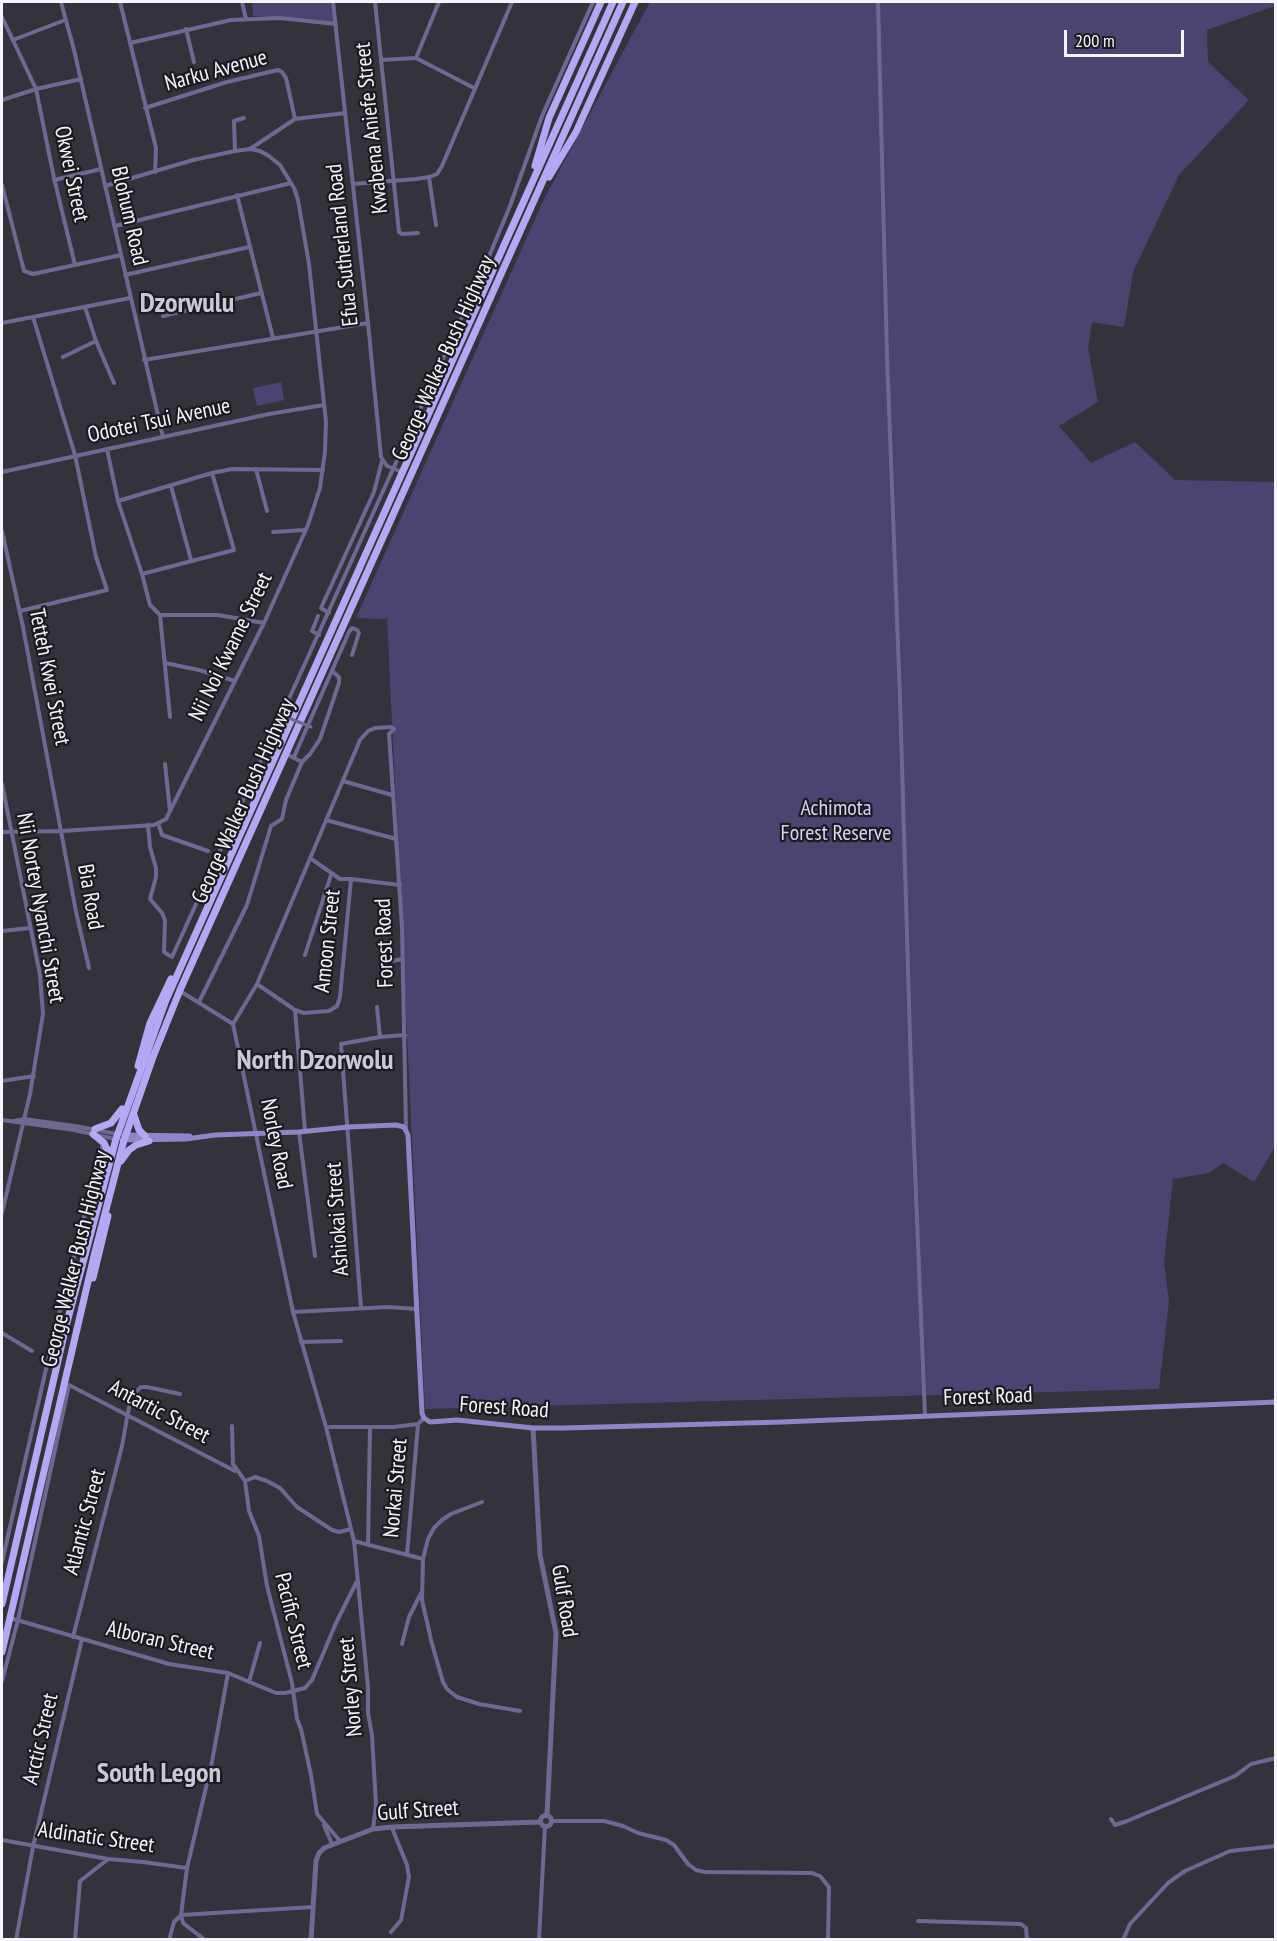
<!DOCTYPE html>
<html>
<head>
<meta charset="utf-8">
<style>
	body { margin:0 }
	#map { position:relative; width:1277px; height:1941px; overflow:hidden; background:#34333c; font-family:"PT Sans Narrow",sans-serif }
	canvas { display:block }
	.frame { position:absolute; inset:0; border:3px solid #f4f4fa; pointer-events:none }
	.scale { position:absolute; left:1064px; top:30px; width:120px; height:27px; box-sizing:border-box; border:3px solid #f4f4fa; border-top:0; padding-left:8px; font-size:18px; line-height:21px; white-space:nowrap; color:#f4f4fa; -webkit-text-stroke:4px #1b1b1f; paint-order:stroke }
</style>
</head>
<body>
<div id="map">
<canvas width="1277" height="1941"></canvas>
<div class="frame"></div>
<div class="scale">200 m</div>
</div>
<script>
const g = document.querySelector('canvas').getContext('2d');
g.lineJoin = 'round';
function fillPath(path, color) {
  g.fillStyle = color;
  g.fill(path, 'evenodd');
}
function poly(rows) {
  const path = new Path2D();
  for (const r of rows) {
    if (r.length === 3) {
      path.moveTo(r[0] + r[2], r[1]);
      path.arc(r[0], r[1], r[2], 0, 2 * Math.PI);
      continue;
    }
    path.moveTo(r[0], r[1]);
    for (let i = 2; i < r.length; i += 2) path.lineTo(r[i], r[i + 1]);
  }
  return path;
}
function strokePath(path, color, width, dash) {
  g.strokeStyle = color;
  g.lineWidth = width;
  g.lineCap = dash ? 'butt' : 'round';
  g.setLineDash(dash || []);
  g.stroke(path);
}
function drawText(font, color, halo, rows, align = 'center') {
  g.font = font + ' "PT Sans Narrow",sans-serif';
  g.lineWidth = 4.5;
  g.setLineDash([]);
  g.textBaseline = 'middle';
  g.strokeStyle = halo;
  g.fillStyle = color;
  for (const [text, x, y, turn = 0] of rows) {
    g.save();
    g.translate(x, y);
    g.rotate((+turn || 0) * Math.PI / 180);
    g.textAlign = isNaN(turn) ? turn : align;
    if (halo) g.strokeText(text, 0, 0);
    g.fillText(text, 0, 0);
    g.restore();
  }
}
fillPath(poly([
	[252,2,331,2,333,22,253,16],
	[650,2,1275,2,1275,6,1207,30,1208,62,1249,100,1179,175,1133,272,1124,327,1092,322,1088,348,1098,402,1059,426,1091,463,1135,442,1175,480,1275,482,1275,1147,1254,1182,1223,1163,1209,1173,1173,1179,1164,1263,1169,1302,1159,1389,425,1409,387,619,356,618,545,197],
	[281,382,284,400,257,406,253,388]
]), '#4b4370');
strokePath(poly([
	[61,2,74,50,163,437],
	[120,2,156,148,155,172],
	[242,2,246,19],
	[333,2,368,323,381,457,387,466,402,472],
	[375,2,399,232,402,234,418,233],
	[878,2,887,356,900,698,911,1071,925,1416],
	[2,17,36,89,54,178,75,265],
	[186,29,194,62],
	[13,40,65,20],
	[130,43,231,20,280,18,336,24],
	[416,58,439,2],
	[381,60,416,58,474,88],
	[2,100,36,89,81,79],
	[145,108,227,82,278,70,282,72,286,78,295,119],
	[250,149,295,119,345,113],
	[235,151,234,121,244,118],
	[429,177,436,225],
	[54,180,101,169],
	[353,184,416,179,429,177,437,174,442,166,512,2],
	[2,185,24,271,33,274,121,255],
	[237,195,273,338],
	[115,226,291,183],
	[125,275,249,247],
	[85,307,96,341,114,383],
	[163,316,261,293],
	[2,323,130,298],
	[63,357,96,341],
	[144,360,368,323],
	[107,449,118,501,142,574,150,605,160,615,170,717],
	[256,469,267,511],
	[2,472,269,414,324,405],
	[171,486,191,560],
	[118,501,212,473,232,469,323,470],
	[2,531,23,627,76,912,89,968],
	[273,532,305,530],
	[142,574,234,550,212,473],
	[20,611,107,590,96,557,75,455,33,317],
	[329,613,321,608,374,492,382,461],
	[160,615,218,615,264,623],
	[318,616,312,631,319,635],
	[165,663,199,670,235,681],
	[286,754,302,762],
	[294,757,349,632,352,628,357,630,359,633,352,655],
	[165,764,170,811],
	[343,781,392,795],
	[2,784,40,975,43,1014,30,1094,2,1213],
	[326,820,396,839],
	[158,823,162,835,208,851],
	[148,825,150,847,156,868,156,877,150,899,162,913,165,920,164,952,172,957,485,266,510,206,542,116,593,2],
	[2,832,62,831,154,825,166,819,264,623,308,525,320,488,325,451,326,422,309,264,298,200,294,188,280,165,269,156,260,151,250,149,235,151,193,160,105,186],
	[310,858,340,879,351,879,400,885],
	[2,931,30,928],
	[305,955,331,875],
	[381,963,403,959],
	[257,984,295,1010,304,1013,329,1011,337,1006,340,997,351,879],
	[180,991,233,1024],
	[199,1002,247,905,271,826,282,819,286,800,302,762,310,754,320,739,339,683,339,677,332,671],
	[377,1007,380,1037],
	[295,1010,305,1131],
	[233,1024,293,1312,326,1427,354,1541,368,1687,368,1713,372,1735,376,1805,373,1829],
	[233,1024,257,984,360,740,368,731,375,728,391,727,394,729,389,734,402,927,406,1129],
	[2,1081,34,1076],
	[2,1120,74,1130,115,1139],
	[14,1121,24,1119,75,1126,117,1134],
	[299,1132,315,1256],
	[361,1308,341,1044,380,1037,405,1035],
	[293,1312,388,1307,416,1309],
	[2,1333,32,1351],
	[301,1342,341,1341],
	[69,1385,235,1471],
	[232,1426,233,1464,245,1481,249,1511,259,1536,267,1586,292,1683,297,1719,301,1729,311,1775,317,1814,340,1841],
	[326,1427,393,1427,418,1424,424,1418],
	[245,1481,255,1477,267,1481,280,1488,297,1507,332,1530,339,1532,351,1529],
	[482,1502,451,1514,442,1520,434,1528,428,1539,423,1559,422,1600,432,1644,443,1682,447,1689,457,1697,479,1704,520,1711],
	[354,1541,423,1559],
	[368,1545,370,1428],
	[407,1555,418,1424],
	[2,1562,54,1334,103,1144],
	[10,1618,169,1664,228,1673,276,1693,285,1693,305,1688,312,1680,336,1623,356,1583],
	[73,1637,122,1446,131,1396,141,1387,147,1387,180,1394],
	[402,1644,409,1617,421,1593],
	[2,1681,18,1620,69,1385],
	[249,1682,260,1643],
	[1111,1819,1115,1825,1127,1821,1235,1776,1251,1764,1276,1758],
	[552,1821,604,1821,623,1826,638,1833,666,1840,674,1845,688,1864,696,1870,705,1872,812,1873,820,1876,829,1887,828,1940],
	[324,1825,332,1844],
	[2,1840,108,1859,143,1862,187,1868],
	[918,1921,1021,1924,1026,1928,1027,1940],
	[391,1932,401,1920,409,1877,407,1865,392,1828],
	[16,1940,33,1847,82,1639],
	[75,1940,80,1881,107,1860],
	[169,1940,174,1922,181,1915,187,1868,212,1762,228,1673],
	[205,1940,183,1923,181,1915,313,1907],
	[539,1940,545,1826],
	[1123,1940,1130,1924,1168,1883,1185,1871,1230,1851,1276,1846]
]), '#6e6993', 4);
strokePath(poly([
	[533,1428,540,1555,556,1633,547,1815],
	[546,1821,5.5],
	[311,1940,316,1861,319,1853,324,1848,373,1829,392,1827,540,1822]
]), '#6e6993', 5);
strokePath(poly([
	[124,1135,190,1136],
	[122,1140,186,1139,215,1135,299,1132,348,1127,396,1125,404,1127,408,1135,422,1413,424,1418,430,1422,457,1420,533,1428,564,1428,782,1422,1276,1402]
]), '#8f85c9', 5);
strokePath(poly([
	[535,166,549,118,601,2],
	[549,177,576,132,635,2],
	[138,1066,150,1023,171,979],
	[134,1115,139,1130,145,1136],
	[95,1129,111,1123,122,1109],
	[93,1134,104,1143,107,1149,109,1160],
	[121,1161,129,1150,136,1145,149,1141],
	[93,1278,108,1216],
	[2,1604,66,1326,116,1139,166,1000,613,2],
	[2,1652,94,1256,124,1140,153,1057,180,990,623,2]
]), '#b4a8f4', 7);
strokePath(poly([
	[279,714,311,727]
]), '#6e6993', 3);
drawText('22px', '#f4f4fa', '#1b1b1f', [
	["Narku Avenue",216,71,-15],
	["Kwabena Aniefe Street",372,128,-96],
	["Okwei Street",71,174,78],
	["Blohum Road",129,216,77],
	["Efua Sutherland Road",343,245,-96],
	["George Walker Bush Highway",444,358,-66],
	["Odotei Tsui Avenue",159,421,-12],
	["Nii Noi Kwame Street",231,647,-64],
	["Tetteh Kwei Street",49,677,79],
	["George Walker Bush Highway",244,801,-66],
	["Bia Road",90,897,80],
	["Nii Nortey Nyanchi Street",40,908,80],
	["Amoon Street",328,941,-84],
	["Forest Road",385,943,-92],
	["Norley Road",276,1144,79],
	["Ashiokai Street",338,1219,-94],
	["George Walker Bush Highway",76,1259,-76],
	["Forest Road",988,1397,-2],
	["Forest Road",504,1408,4],
	["Antartic Street",159,1412,28],
	["Norkai Street",396,1488,-85],
	["Atlantic Street",85,1522,-75],
	["Gulf Road",564,1601,81],
	["Pacific Street",293,1621,76],
	["Alboran Street",160,1641,13],
	["Norley Street",351,1687,-95],
	["Arctic Street",41,1739,-77],
	["Gulf Street",418,1811,-4],
	["Aldinatic Street",96,1838,8]
]);
drawText('22px', '#d8d4f6', '#1b1b1f', [
	["Achimota",836,809],
	["Forest Reserve",836,834]
]);
drawText('bold 28px', '#cac9d5', '#1b1b1f', [
	["Dzorwulu",187,304],
	["North Dzorwolu",315,1061],
	["South Legon",159,1774]
]);
</script>
</body>
</html>
